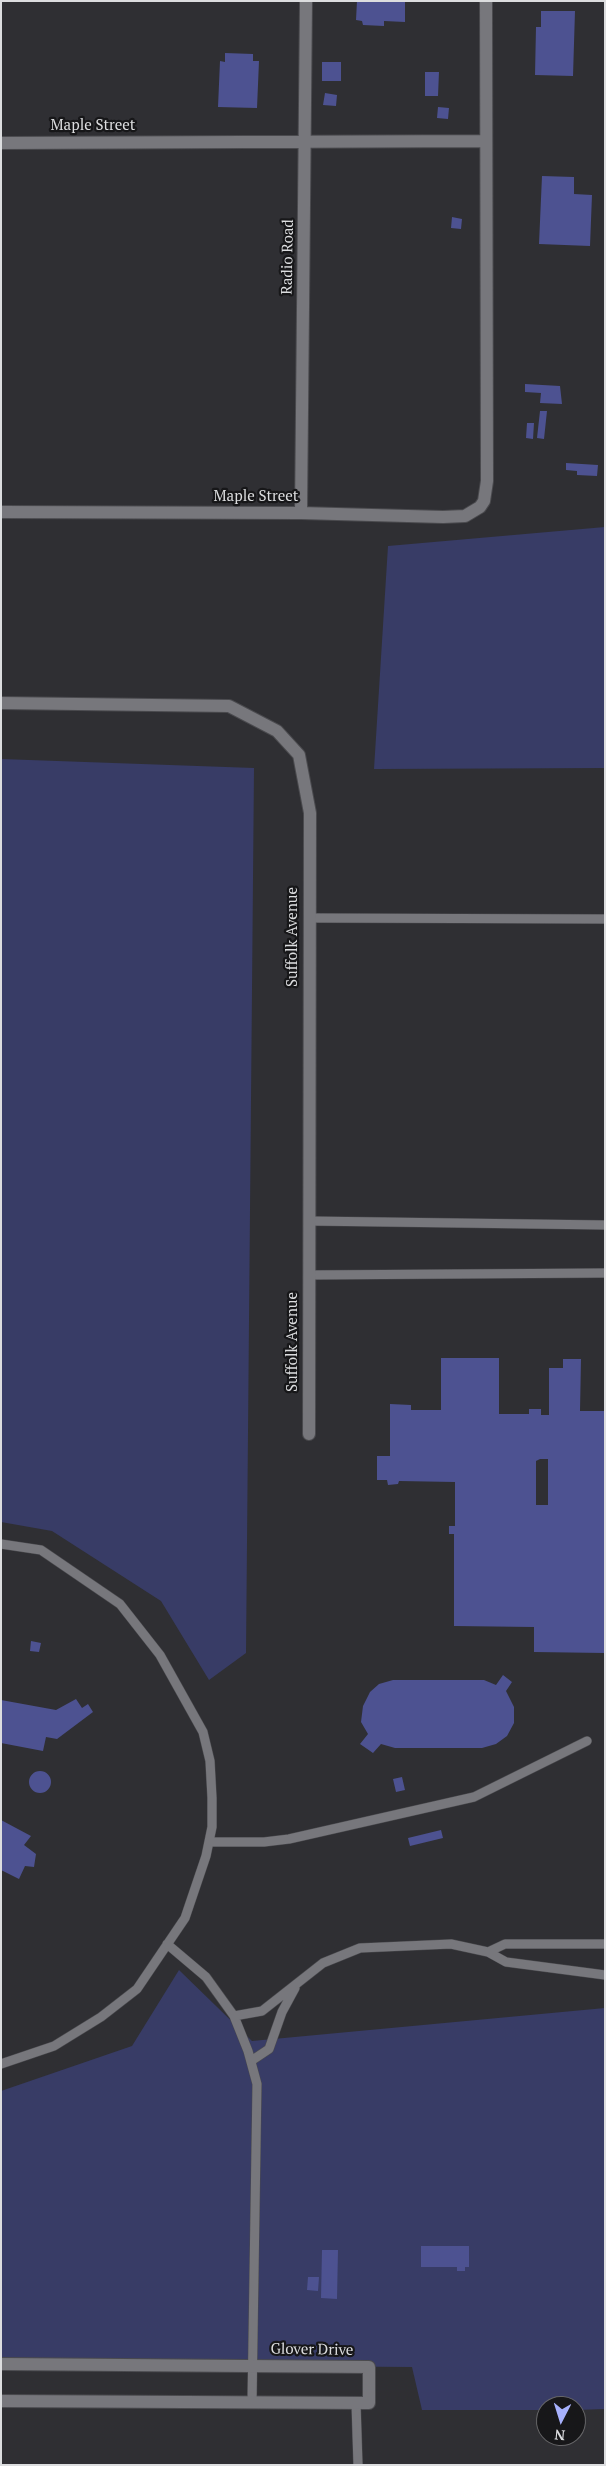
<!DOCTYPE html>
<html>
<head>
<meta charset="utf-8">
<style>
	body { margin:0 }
	#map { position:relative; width:606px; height:2466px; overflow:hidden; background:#2f2f33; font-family:"PT Serif",serif }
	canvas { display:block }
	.frame { position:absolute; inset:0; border:2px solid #dcdddf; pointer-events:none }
	.north { position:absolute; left:536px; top:2396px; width:50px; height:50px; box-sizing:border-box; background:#171719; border:1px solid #666668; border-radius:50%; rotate:185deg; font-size:14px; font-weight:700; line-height:20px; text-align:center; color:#dcdddf }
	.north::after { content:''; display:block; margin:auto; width:18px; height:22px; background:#a7b1fc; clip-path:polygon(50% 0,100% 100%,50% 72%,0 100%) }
</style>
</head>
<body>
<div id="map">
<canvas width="606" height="2466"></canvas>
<div class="frame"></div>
<div class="north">N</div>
</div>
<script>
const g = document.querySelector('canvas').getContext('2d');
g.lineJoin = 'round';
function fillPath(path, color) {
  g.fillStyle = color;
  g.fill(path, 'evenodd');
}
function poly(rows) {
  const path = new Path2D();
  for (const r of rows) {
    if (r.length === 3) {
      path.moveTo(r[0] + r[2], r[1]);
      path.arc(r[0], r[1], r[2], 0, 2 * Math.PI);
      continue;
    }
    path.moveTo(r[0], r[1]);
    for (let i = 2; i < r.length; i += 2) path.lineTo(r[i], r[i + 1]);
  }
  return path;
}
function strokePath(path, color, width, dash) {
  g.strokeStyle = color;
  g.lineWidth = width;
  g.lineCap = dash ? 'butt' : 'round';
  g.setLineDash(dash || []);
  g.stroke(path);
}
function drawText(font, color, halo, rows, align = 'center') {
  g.font = font + ' "PT Serif",serif';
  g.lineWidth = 4.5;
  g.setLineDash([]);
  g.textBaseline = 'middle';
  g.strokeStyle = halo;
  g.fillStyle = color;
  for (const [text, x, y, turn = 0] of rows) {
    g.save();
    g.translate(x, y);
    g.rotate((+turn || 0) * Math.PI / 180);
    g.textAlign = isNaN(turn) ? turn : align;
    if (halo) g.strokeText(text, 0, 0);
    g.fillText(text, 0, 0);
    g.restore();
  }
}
fillPath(poly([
	[605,527,605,768,374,769,388,546],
	[1,759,254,768,246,1653,209,1680,161,1601,52,1531,1,1522],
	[179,1970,252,2041,605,2008,605,2409,576,2410,576,2406,546,2406,546,2410,422,2410,412,2367,1,2364,1,2091,132,2046]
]), '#383c66');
fillPath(poly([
	[357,1,405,2,405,22,384,21,384,26,363,25,362,21,356,20],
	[541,11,575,11,573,76,535,75,536,27,541,27],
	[225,53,253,54,253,61,259,61,257,108,218,107,220,61,225,62],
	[322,62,341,62,341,81,322,81],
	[425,72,439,72,438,96,425,96],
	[325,93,337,95,336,106,323,105],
	[438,107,449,108,448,119,437,118],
	[542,176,574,177,574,194,592,195,590,246,539,244],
	[452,217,462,219,461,229,451,228],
	[525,384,560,386,562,404,540,403,541,393,525,392],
	[540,411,547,411,544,439,537,438],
	[527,423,534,423,533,439,526,438],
	[566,463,598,465,597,476,577,475,577,471,566,470],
	[441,1358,499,1358,499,1414,529,1414,529,1409,541,1409,541,1415,549,1415,549,1368,563,1368,563,1359,581,1359,580,1411,605,1411,605,1653,534,1652,534,1627,454,1626,454,1534,449,1534,449,1526,455,1526,455,1482,399,1481,398,1484,388,1485,387,1480,377,1480,377,1456,390,1456,390,1404,411,1405,411,1410,441,1410],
	[540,1459,548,1459,548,1505,536,1505,536,1461],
	[31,1641,41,1643,39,1652,30,1651],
	[503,1675,512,1682,506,1691,514,1707,514,1723,507,1736,496,1744,482,1748,395,1748,381,1744,373,1753,360,1744,368,1734,361,1722,363,1706,370,1692,379,1684,393,1680,484,1680,496,1685],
	[76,1699,82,1708,88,1704,93,1712,57,1739,46,1737,43,1751,1,1743,1,1700,56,1710],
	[40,1782,11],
	[402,1777,405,1790,396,1792,393,1779],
	[1,1820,31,1836,24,1845,36,1854,34,1867,25,1866,19,1879,1,1870],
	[441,1830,443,1838,410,1846,408,1838],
	[421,2246,469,2246,469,2267,465,2267,465,2271,457,2271,457,2267,421,2267],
	[322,2250,338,2250,337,2299,321,2298],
	[308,2277,319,2277,318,2291,307,2290]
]), '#4d5291');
const lane = poly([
	[310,918,605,919],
	[309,1221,605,1225],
	[309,1275,605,1273],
	[1,1544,41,1550,120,1604,160,1655,203,1732,210,1761,212,1798,212,1827,206,1856,185,1918,137,1989,101,2017,54,2046,1,2064],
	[209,1842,264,1842,289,1839,474,1797,587,1741],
	[167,1944,206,1977,234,2016,248,2051,257,2084,252,2402],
	[488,1952,505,1944,605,1944],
	[234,2016,262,2011,323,1963,360,1948,451,1944,488,1952,506,1962,605,1975],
	[251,2061,269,2049,282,2012,295,1988],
	[356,2403,358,2465]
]);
const street = poly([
	[1,143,485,141],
	[1,512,301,513,443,517,465,516,480,507,484,501,487,481,486,1],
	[301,513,306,1],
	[1,703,229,706,277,731,299,755,310,813,309,1434],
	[1,2364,369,2367,369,2403,1,2401]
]);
strokePath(lane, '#4a4a4e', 10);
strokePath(street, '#4a4a4e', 14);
strokePath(lane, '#77777c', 9);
strokePath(street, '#77777c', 12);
drawText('15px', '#dcdddf', '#171719', [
	["Maple Street",93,126],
	["Radio Road",288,257,-89],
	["Maple Street",256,497],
	["Suffolk Avenue",293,937,-90],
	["Suffolk Avenue",293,1342,-90],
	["Glover Drive",312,2350,1]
]);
</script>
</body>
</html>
